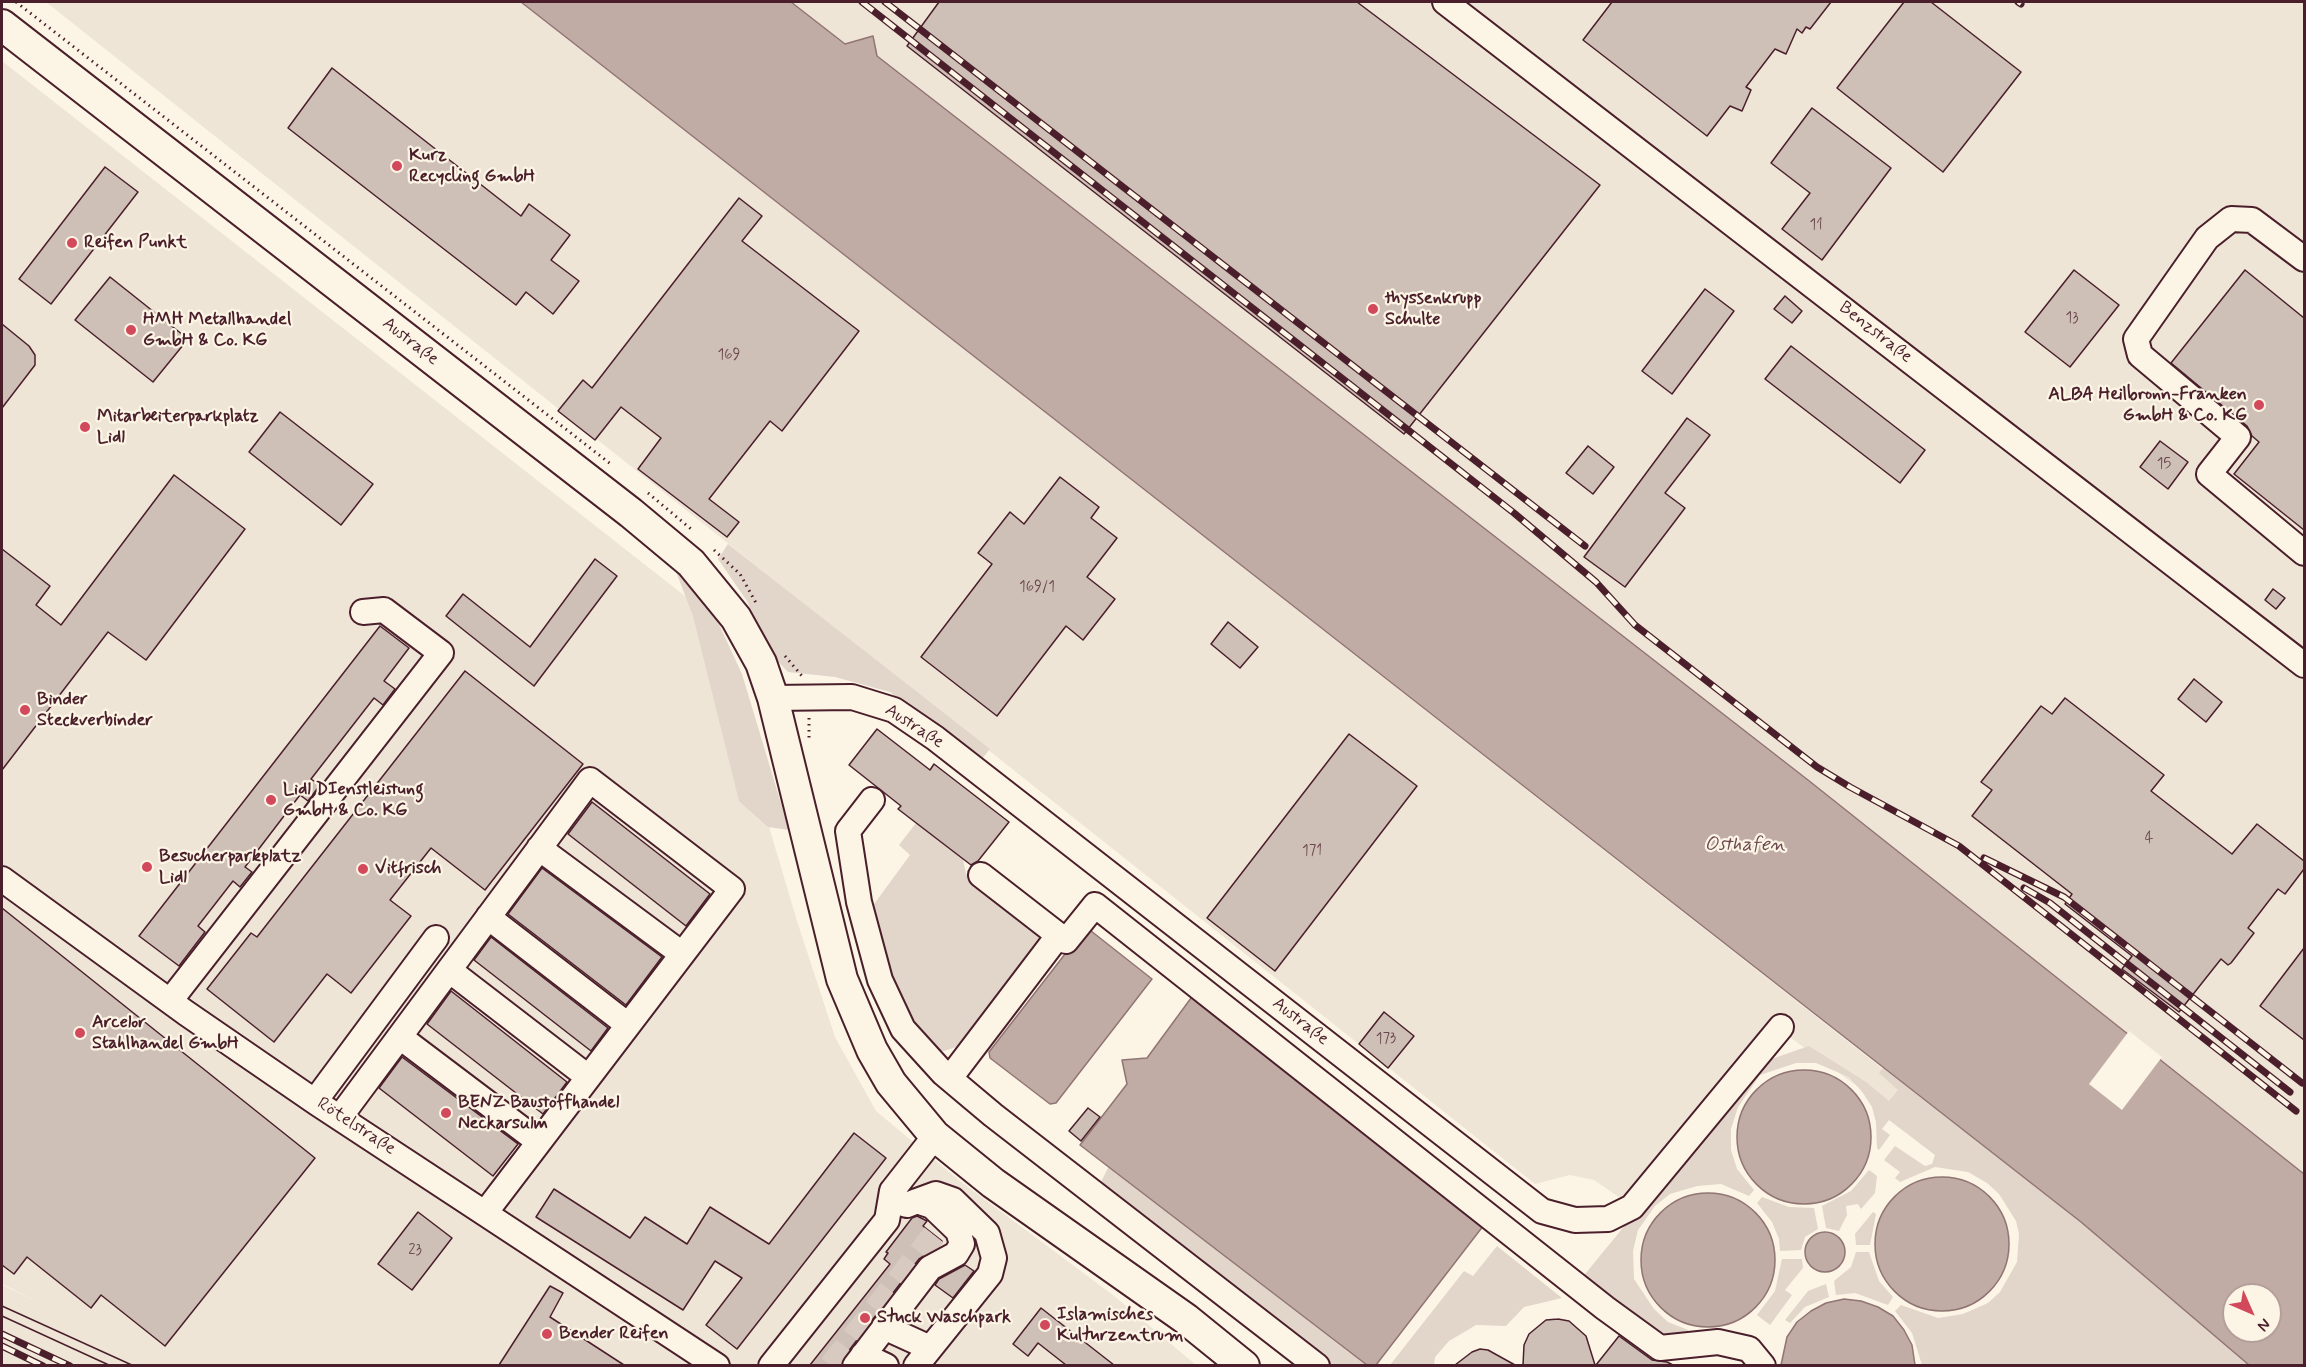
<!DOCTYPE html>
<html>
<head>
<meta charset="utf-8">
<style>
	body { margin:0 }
	#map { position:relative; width:2306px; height:1367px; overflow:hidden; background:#fcf5e5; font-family:Mynerve,sans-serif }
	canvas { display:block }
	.frame { position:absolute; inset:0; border:3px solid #4a1f2b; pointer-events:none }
	.north { position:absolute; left:2222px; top:1283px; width:60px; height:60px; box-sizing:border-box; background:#fcf5e5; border:2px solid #b59f9b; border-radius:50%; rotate:135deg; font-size:16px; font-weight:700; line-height:24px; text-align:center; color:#4a1f2b }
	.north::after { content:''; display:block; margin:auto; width:21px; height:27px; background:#d1495b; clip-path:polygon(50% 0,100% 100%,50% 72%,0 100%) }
</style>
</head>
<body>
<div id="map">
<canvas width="2306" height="1367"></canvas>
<div class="frame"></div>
<div class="north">N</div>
</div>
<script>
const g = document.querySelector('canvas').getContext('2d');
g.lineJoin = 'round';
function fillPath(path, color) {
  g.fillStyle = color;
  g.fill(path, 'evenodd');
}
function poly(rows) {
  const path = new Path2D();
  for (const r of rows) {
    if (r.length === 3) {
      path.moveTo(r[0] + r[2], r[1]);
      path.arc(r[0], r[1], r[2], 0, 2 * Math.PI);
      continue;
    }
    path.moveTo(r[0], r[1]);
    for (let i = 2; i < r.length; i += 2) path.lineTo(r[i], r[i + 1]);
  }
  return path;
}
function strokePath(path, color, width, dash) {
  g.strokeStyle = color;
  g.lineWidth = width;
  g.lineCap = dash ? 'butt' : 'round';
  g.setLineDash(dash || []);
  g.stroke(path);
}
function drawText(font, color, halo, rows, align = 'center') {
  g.font = font + ' Mynerve,sans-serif';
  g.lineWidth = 4.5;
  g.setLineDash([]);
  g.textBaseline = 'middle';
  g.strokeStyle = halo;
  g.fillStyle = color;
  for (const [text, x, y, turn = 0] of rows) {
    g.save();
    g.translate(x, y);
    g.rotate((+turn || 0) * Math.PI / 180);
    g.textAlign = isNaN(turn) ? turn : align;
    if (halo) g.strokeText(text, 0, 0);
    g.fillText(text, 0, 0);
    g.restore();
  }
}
fillPath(poly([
	[46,2,521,2,1906,1087,1887,1108,1769,1022,1626,1202,1594,1180,1570,1175,1535,1184],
	[791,2,2304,2,2304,1174,1808,780,877,56,873,36,845,44],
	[2,61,685,596,713,638,797,921,835,1037,876,1111,960,1181,1113,1295,1196,1365,2,1364,2,1285,40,1303,2,1284]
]), '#eee5d7');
fillPath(poly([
	[728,544,990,749,980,761,890,692,835,677,788,672,767,650,747,601,718,559],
	[673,564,717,620,742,674,789,830,768,827,739,801,693,616],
	[916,823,963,859,966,874,1048,935,967,1039,959,1046,944,1051,930,1050,896,1005,869,911,910,855,899,845],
	[1809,1046,1866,1082,1889,1101,1898,1090,1879,1073,1883,1068,2081,1222,2249,1365,1922,1365,1912,1333,1895,1311,1901,1305,1938,1318,1963,1314,1988,1303,2000,1292,2017,1262,2019,1234,2016,1221,1999,1194,1987,1183,1968,1172,1935,1167,1900,1182,1895,1178,1900,1172,1884,1160,1895,1146,1925,1166,1932,1164,1935,1155,1889,1120,1882,1129,1890,1135,1879,1150,1877,1148,1876,1122,1872,1107,1863,1093,1849,1077,1816,1063,1796,1063,1760,1075,1738,1107,1731,1129,1731,1150,1737,1169,1754,1190,1749,1196,1721,1184,1697,1186,1670,1194,1655,1206,1638,1230,1633,1251,1634,1279,1654,1309,1668,1322,1688,1330,1686,1338,1651,1333,1581,1279,1757,1064],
	[1109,1166,1367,1365,1324,1365,1098,1188],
	[1869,1170,1877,1176,1875,1193,1861,1209,1858,1204,1846,1206,1847,1215,1839,1231,1826,1228,1822,1206,1851,1191],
	[1762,1197,1789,1207,1814,1208,1818,1229,1805,1237,1801,1250,1780,1251,1779,1239,1772,1222,1757,1203],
	[1873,1212,1876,1214,1870,1245,1856,1245,1855,1234],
	[1497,1246,1562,1298,1524,1307,1506,1326,1476,1325,1449,1341,1435,1357,1434,1365,1390,1365,1464,1271,1473,1276],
	[1856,1252,1869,1252,1879,1281,1893,1297,1888,1305,1855,1293,1836,1295,1834,1281,1851,1267],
	[1782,1259,1802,1259,1803,1268,1785,1290,1792,1295,1770,1325,1757,1315,1775,1291],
	[1826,1284,1829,1297,1805,1307,1790,1323,1785,1320,1808,1291]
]), '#e2d5ca');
const water = poly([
	[521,2,791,2,845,44,873,36,877,56,1808,780,2304,1174,2304,1365,2249,1365,2081,1222,521,2],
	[2234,1295,2270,1295,2270,1331,2234,1331,2234,1295],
	[1086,927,1152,979,1056,1103,1050,1104,990,1058,989,1052,1086,927],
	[1194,994,1487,1221,1376,1365,1367,1365,1080,1145,1127,1084,1122,1060,1147,1058,1194,994],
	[1804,1137,67],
	[1942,1244,67],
	[1708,1260,67],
	[1825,1252,20],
	[1844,1299,1861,1301,1878,1307,1893,1316,1904,1330,1912,1345,1915,1365,1781,1365,1787,1337,1797,1322,1811,1311,1826,1303,1844,1299]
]);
fillPath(water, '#c0aca5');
strokePath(water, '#917474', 1.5);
fillPath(poly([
	[2129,1031,2162,1057,2122,1110,2089,1084]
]), '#fcf5e5');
const building = poly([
	[939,2,1357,2,1600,185,1404,434,907,46,939,2],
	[1612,2,1831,2,1810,29,1806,27,1802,33,1797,29,1786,54,1775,49,1746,87,1751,90,1742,111,1730,106,1707,136,1583,40,1612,2],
	[1904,2,1931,2,2021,72,1943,172,1837,88,1904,2],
	[332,68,521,216,529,204,570,235,551,260,579,281,553,314,526,292,516,305,288,128,332,68],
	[1812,108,1891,168,1822,260,1782,229,1810,193,1771,163,1812,108],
	[105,167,138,192,51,304,19,279,105,167],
	[739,198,762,216,742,241,859,331,782,431,770,421,709,499,739,522,727,537,638,469,661,438,621,407,595,440,558,411,583,380,592,388,739,198],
	[2074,270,2119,305,2070,367,2025,332,2074,270],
	[2245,270,2304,318,2304,530,2234,474,2259,442,2252,436,2247,426,2171,363,2245,270],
	[110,277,188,339,153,382,75,320,110,277],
	[1705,289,1734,311,1672,394,1642,371,1705,289],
	[1785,296,1802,311,1792,323,1774,309,1785,296],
	[2,324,29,346,35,355,35,365,2,408,2,324],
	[1791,346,1925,450,1900,483,1765,379,1791,346],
	[280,412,373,484,341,525,249,452,280,412],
	[1687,418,1710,435,1665,493,1685,508,1625,587,1584,557,1687,418],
	[2160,441,2188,462,2168,489,2140,467,2160,441],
	[1588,446,1614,467,1593,494,1566,473,1588,446],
	[174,475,245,529,146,660,108,632,2,770,2,549,50,586,36,605,61,625,174,475],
	[1060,477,1099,507,1091,518,1117,538,1087,577,1115,599,1083,640,1066,626,997,716,921,657,992,564,978,553,1010,512,1024,524,1060,477],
	[595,559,617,576,534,686,446,616,463,594,530,647,595,559],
	[2273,589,2285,598,2276,609,2265,600,2273,589],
	[1228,622,1258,647,1240,668,1211,644,1228,622],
	[380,626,409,648,384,681,395,689,383,705,374,698,311,779,320,785,308,801,300,795,245,867,252,872,240,887,233,881,198,926,205,932,179,966,139,936,380,626],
	[465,671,583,764,485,890,431,848,390,900,411,916,351,993,327,974,274,1042,207,989,251,933,257,937,465,671],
	[2194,679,2222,702,2206,722,2178,699,2194,679],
	[2065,698,2164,775,2151,791,2232,854,2257,824,2304,861,2304,869,2285,894,2278,889,2248,928,2254,933,2231,963,2228,965,2221,959,2179,1012,2122,969,2132,956,2065,904,2072,894,1972,816,1992,790,1981,782,2041,706,2052,714,2065,698],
	[877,729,930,770,934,764,1009,822,978,861,971,865,898,809,901,806,849,765,877,729],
	[1349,734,1417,786,1275,971,1207,918,1349,734],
	[592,802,710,894,686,926,568,834,592,802],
	[542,868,662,957,626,1005,508,914,542,868],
	[2,908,315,1158,165,1346,101,1295,91,1308,27,1257,14,1274,2,1265,2,908],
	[491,937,608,1028,591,1051,474,960,491,937],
	[2304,948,2304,1040,2260,1006,2304,948],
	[451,991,567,1082,543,1114,427,1024,451,991],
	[1384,1012,1414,1036,1388,1068,1359,1044,1384,1012],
	[402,1057,518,1144,493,1176,379,1088,402,1057],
	[1088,1108,1100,1117,1081,1141,1069,1131,1088,1108],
	[854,1133,886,1158,737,1349,706,1325,742,1278,715,1261,683,1310,536,1217,554,1189,630,1238,645,1217,687,1244,710,1207,769,1244,854,1133],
	[418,1212,452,1238,412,1290,378,1264,418,1212],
	[917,1216,927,1221,923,1226,942,1241,938,1247,919,1259,844,1357,841,1365,810,1365,890,1264,884,1259,888,1253,886,1252,912,1218,917,1216],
	[965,1265,974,1271,953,1298,935,1285,939,1279,965,1265],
	[550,1286,563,1293,550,1317,624,1365,499,1365,550,1286],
	[1041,1308,1114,1365,1066,1365,1038,1343,1028,1356,1013,1344,1041,1308],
	[1558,1319,1569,1321,1586,1336,1595,1365,1523,1365,1524,1345,1529,1334,1546,1320,1558,1319],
	[1619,1336,1652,1360,1667,1362,1673,1365,1596,1365,1619,1336],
	[1480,1349,1488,1350,1515,1365,1455,1365,1472,1352,1480,1349]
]);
fillPath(building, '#cfc0b7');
strokePath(building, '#4a1f2b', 1.5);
strokePath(poly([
	[831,1366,934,1235]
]), '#d8cac0', 24, [24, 12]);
const minor = poly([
	[1445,2,2304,665],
	[2304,259,2252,220,2231,219,2207,238,2136,339,2140,355,2238,437,2209,474,2304,553],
	[773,698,852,697,894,710,935,738,1542,1211,1575,1220,1608,1219,1632,1207,1781,1027],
	[872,800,848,831,859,902,880,980,903,1029,943,1073,993,1115,1317,1366],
	[539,848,682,954],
	[981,875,1066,941,1095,905,1605,1308,1660,1348,1718,1342,1749,1349,1763,1366],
	[2,879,186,1013,317,1103,717,1366],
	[488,917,628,1025],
	[449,970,588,1077],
	[170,1001,441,653,384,610,363,612],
	[400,1037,539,1142],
	[950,1078,1058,936],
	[315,1101,436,938],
	[340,1117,590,780,732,889,485,1213],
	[884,1327,930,1348],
	[863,1355,886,1366],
	[771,1366,887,1220,892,1191,935,1136],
	[855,1366,930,1268,956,1254,962,1244,958,1231,932,1206,917,1201,907,1205,900,1203,892,1191],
	[916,1366,990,1274,994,1258,987,1233,953,1200,936,1194,917,1201]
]);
const major = poly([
	[2,25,631,513,691,563,736,618,761,663,773,698,842,979,872,1050,891,1083,935,1136,993,1183,1186,1319,1244,1366]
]);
strokePath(minor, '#4a1f2b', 28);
strokePath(major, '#4a1f2b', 34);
strokePath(poly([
	[16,2,612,465],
	[648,493,691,529],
	[714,550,740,574,756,603],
	[785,656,802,676],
	[809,718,809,738]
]), '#4a1f2b', 3, [1.5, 4.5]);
strokePath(minor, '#fcf5e5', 24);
strokePath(major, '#fcf5e5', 30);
strokePath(poly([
	[2,1306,134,1366],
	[2,1316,111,1366]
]), '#4a1f2b', 1.5);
const rail = poly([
	[862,2,1514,513,1596,582,1635,625,1817,767,1850,787,1959,846,2296,1111],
	[885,2,1585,546],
	[2018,2,2021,4],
	[1984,858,2064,897,2302,1083],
	[2024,888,2050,903,2290,1092],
	[2,1334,70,1366],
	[2,1346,43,1366]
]);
strokePath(rail, '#4a1f2b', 7);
strokePath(rail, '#fcf5e5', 4.5, [14]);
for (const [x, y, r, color] of [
	[397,166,6,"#d1495b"],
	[72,243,6,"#d1495b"],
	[1373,309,6,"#d1495b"],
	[131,330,6,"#d1495b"],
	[2259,405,6,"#d1495b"],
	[85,427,6,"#d1495b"],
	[25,710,6,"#d1495b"],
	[271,800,6,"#d1495b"],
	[147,867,6,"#d1495b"],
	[363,869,6,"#d1495b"],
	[80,1033,6,"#d1495b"],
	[446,1113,6,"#d1495b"],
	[865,1318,6,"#d1495b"],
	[1045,1325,6,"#d1495b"],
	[547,1334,6,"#d1495b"]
]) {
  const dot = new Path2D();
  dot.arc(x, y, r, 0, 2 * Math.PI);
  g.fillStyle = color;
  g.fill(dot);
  strokePath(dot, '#fcf5e5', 2);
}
drawText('15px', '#6b474e', null, [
	["11",1816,226],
	["13",2072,319],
	["169",729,356],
	["15",2164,465],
	["169/1",1037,588],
	["4",2149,839],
	["171",1312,852],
	["173",1386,1040],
	["23",415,1251]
]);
drawText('bold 18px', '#4a1f2b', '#fcf5e5', [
	["Kurz",409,156],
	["Recycling GmbH",409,177],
	["Reifen Punkt",84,243],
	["thyssenkrupp",1385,299],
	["Schulte",1385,320],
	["HMH Metallhandel",143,320],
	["GmbH & Co. KG",143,341],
	["ALBA Heilbronn-Franken",2247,395,"right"],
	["GmbH & Co. KG",2247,416,"right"],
	["Mitarbeiterparkplatz",97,417],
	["Lidl",97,438],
	["Binder",37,700],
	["Steckverbinder",37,721],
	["Lidl DIenstleistung",283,790],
	["GmbH & Co. KG",283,811],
	["Besucherparkplatz",159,857],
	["Lidl",159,878],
	["Vitfrisch",375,869],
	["Arcelor",92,1023],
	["Stahlhandel GmbH",92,1044],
	["BENZ Baustoffhandel",458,1103],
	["Neckarsulm",458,1124],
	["Islamisches",1057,1315],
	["Kulturzentrum",1057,1336],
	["Stuck Waschpark",877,1318],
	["Bender Reifen",559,1334]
], 'left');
drawText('18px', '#4a1f2b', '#fcf5e5', [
	["Benzstraße",1875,333,38],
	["Austraße",410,342,38],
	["Austraße",914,727,33],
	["Austraße",1300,1022,38],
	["Rötelstraße",356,1127,33]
]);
drawText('italic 20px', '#6d4950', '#fcf5e5', [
	["Osthafen",1745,846]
]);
</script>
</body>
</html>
